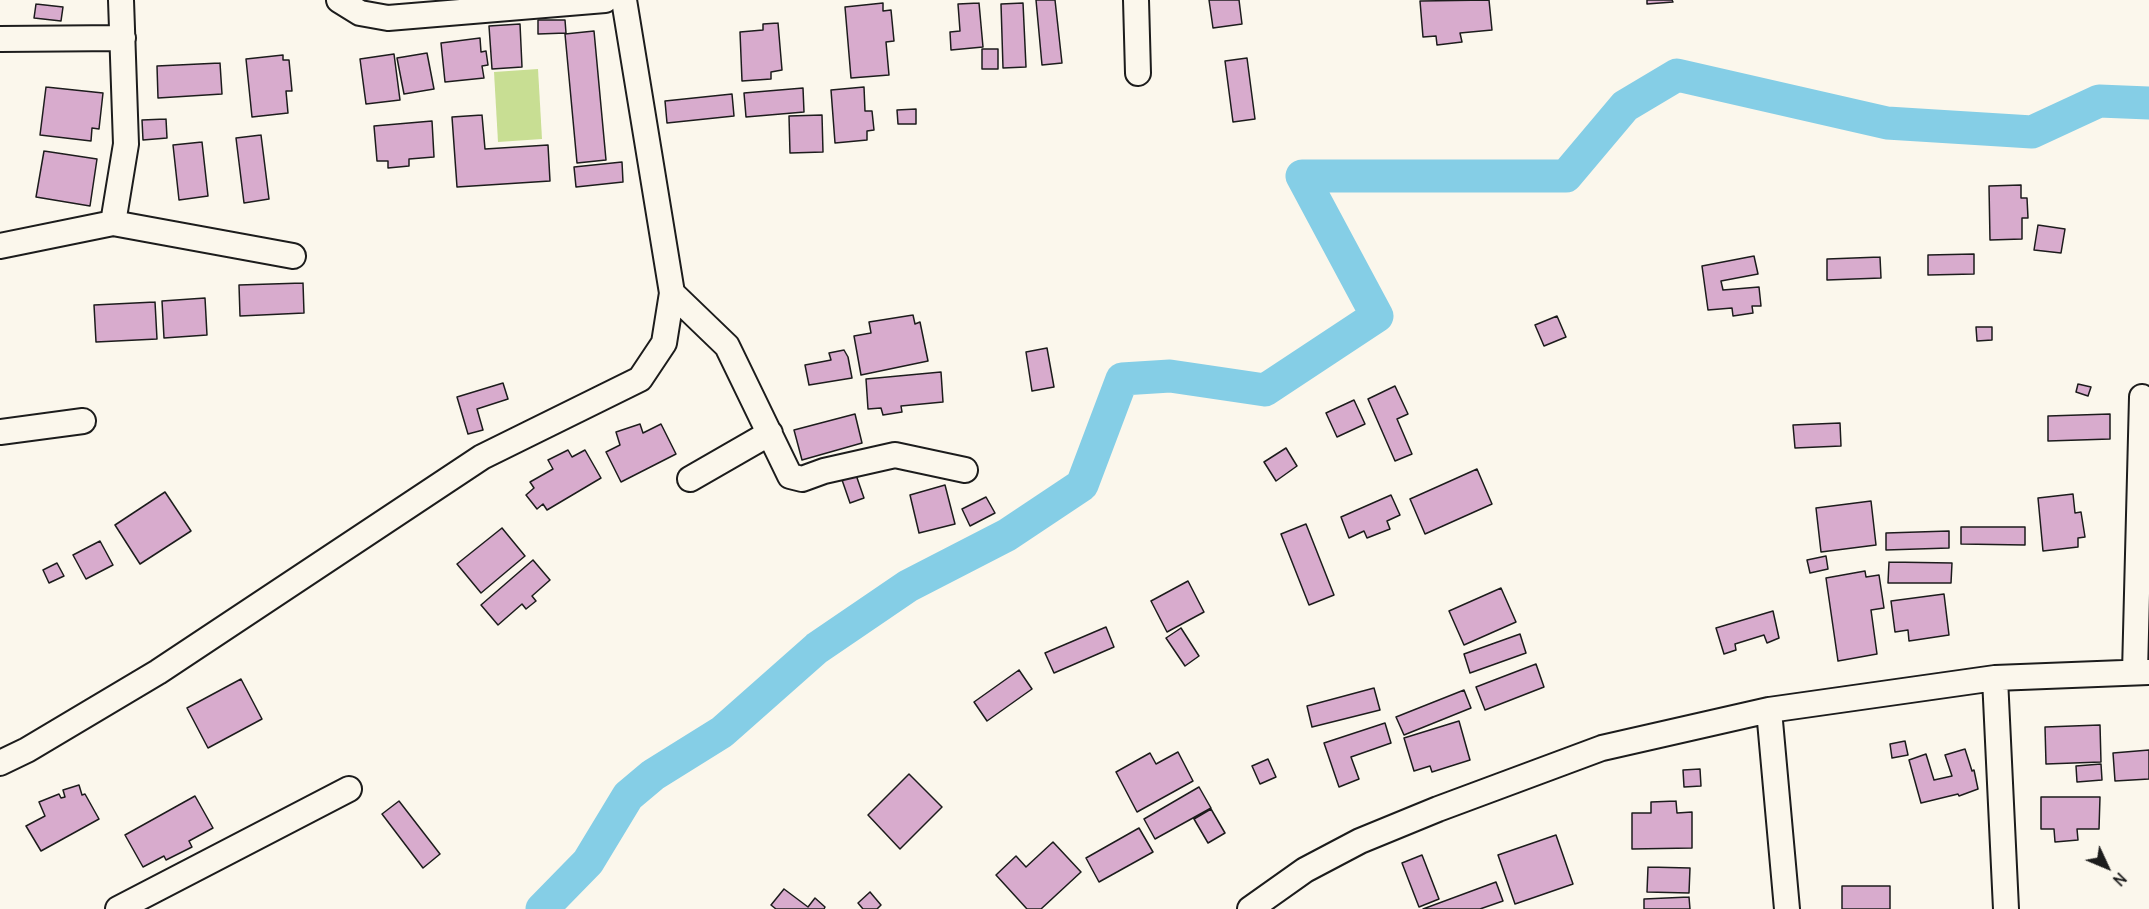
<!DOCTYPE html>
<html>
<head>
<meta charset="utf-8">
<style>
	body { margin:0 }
	#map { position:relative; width:2149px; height:909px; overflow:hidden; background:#fbf7ec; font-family:Delius,sans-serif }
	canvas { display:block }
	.north { position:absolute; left:2077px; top:837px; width:60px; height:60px; -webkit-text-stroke:4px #fbf7ec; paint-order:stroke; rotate:134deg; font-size:16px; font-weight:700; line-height:24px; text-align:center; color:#1c1c1c }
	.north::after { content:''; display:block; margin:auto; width:21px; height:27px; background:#1c1c1c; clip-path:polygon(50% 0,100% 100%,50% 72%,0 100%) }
</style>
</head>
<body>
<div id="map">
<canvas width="2149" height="909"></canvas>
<div class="north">N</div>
</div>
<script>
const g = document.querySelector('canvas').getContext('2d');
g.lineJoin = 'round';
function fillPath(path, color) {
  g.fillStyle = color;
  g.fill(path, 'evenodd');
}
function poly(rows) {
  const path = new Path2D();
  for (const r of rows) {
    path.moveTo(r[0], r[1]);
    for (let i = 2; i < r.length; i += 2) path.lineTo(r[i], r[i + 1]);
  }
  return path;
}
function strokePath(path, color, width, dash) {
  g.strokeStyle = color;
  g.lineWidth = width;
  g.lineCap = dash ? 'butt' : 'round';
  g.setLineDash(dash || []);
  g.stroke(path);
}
fillPath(poly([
	[538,69,542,139,498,142,494,72]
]), '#c8de93');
strokePath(poly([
	[542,909,588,862,628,796,653,775,722,732,817,648,908,586,1007,535,1082,485,1122,379,1170,376,1265,390,1377,316,1302,176,1566,176,1625,106,1677,75,1887,123,2032,132,2099,101,2149,103]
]), '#85cee6', 33);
const building = poly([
	[1036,0,1055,0,1062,63,1042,65,1036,0],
	[1209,0,1239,0,1242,24,1213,28,1209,0],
	[1489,0,1492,30,1460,33,1462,42,1437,45,1436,36,1423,37,1420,1,1489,0],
	[1647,0,1672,0,1673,2,1647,4,1647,0],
	[883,3,883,11,891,10,894,41,886,42,889,75,851,78,845,7,883,3],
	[979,3,983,47,951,50,950,32,960,31,958,4,979,3],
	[1023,3,1026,67,1003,68,1001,4,1023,3],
	[36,4,63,7,61,21,34,18,36,4],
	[538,20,565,20,566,33,538,34,538,20],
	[778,23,782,70,771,72,771,79,742,81,740,32,763,30,763,24,778,23],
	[520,24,522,67,492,69,489,26,520,24],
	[594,31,606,160,577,163,565,34,594,31],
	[480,38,481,52,486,51,488,65,482,66,484,78,445,82,441,43,480,38],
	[982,49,998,49,998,69,982,69,982,49],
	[427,53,434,89,404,94,397,58,427,53],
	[394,54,400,100,366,104,360,59,394,54],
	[283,55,283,60,289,60,292,91,286,91,288,113,252,117,246,59,283,55],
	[1247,58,1255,119,1233,122,1225,61,1247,58],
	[220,63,222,94,158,98,157,66,220,63],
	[46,87,103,93,99,129,92,128,91,141,40,135,46,87],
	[864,87,865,111,872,111,874,130,867,131,867,140,835,143,831,90,864,87],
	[803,88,804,112,746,117,744,93,803,88],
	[732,94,734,116,667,123,665,101,732,94],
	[916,109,916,124,898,124,897,110,916,109],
	[482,115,485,149,548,145,550,181,457,187,452,117,482,115],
	[822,115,823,152,790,153,789,116,822,115],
	[166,119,167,138,143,140,142,120,166,119],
	[432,121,434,157,409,159,409,166,388,168,388,161,377,161,374,126,432,121],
	[261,135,269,199,244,203,236,138,261,135],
	[202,142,208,196,179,200,173,145,202,142],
	[44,151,97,159,90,206,36,197,44,151],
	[622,162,623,182,576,187,574,167,622,162],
	[2021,185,2021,198,2027,198,2028,218,2022,218,2022,239,1990,240,1989,186,2021,185],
	[2038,225,2065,229,2061,253,2034,250,2038,225],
	[1974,254,1974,274,1928,275,1928,255,1974,254],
	[1754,256,1758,274,1721,281,1723,290,1759,287,1761,306,1752,306,1753,313,1733,316,1732,308,1708,310,1702,266,1754,256],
	[1880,257,1881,278,1827,280,1827,259,1880,257],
	[303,283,304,313,240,316,239,285,303,283],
	[205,298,207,335,164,338,162,301,205,298],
	[155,302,157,339,96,342,94,305,155,302],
	[913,315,915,324,920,322,928,361,861,375,854,336,871,333,869,322,913,315],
	[1557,316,1566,337,1544,346,1535,325,1557,316],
	[1976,327,1992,327,1992,340,1977,341,1976,327],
	[1047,348,1054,387,1032,391,1026,352,1047,348],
	[844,350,848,357,852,378,809,385,805,365,831,360,829,353,844,350],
	[941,372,943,402,901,406,902,412,883,415,881,408,868,409,866,379,941,372],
	[503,383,508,399,477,409,483,430,468,434,457,397,503,383],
	[2078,384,2091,387,2088,396,2076,392,2078,384],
	[1395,386,1408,414,1397,419,1412,454,1395,461,1368,399,1395,386],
	[1354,400,1365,424,1337,437,1326,413,1354,400],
	[855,414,862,443,802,460,794,430,855,414],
	[2110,414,2110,439,2048,441,2048,416,2110,414],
	[1840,423,1841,446,1795,448,1793,425,1840,423],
	[640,424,643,433,661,424,676,454,621,482,606,452,620,445,616,432,640,424],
	[1286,448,1297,466,1276,481,1264,462,1286,448],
	[568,450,572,457,585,450,601,478,547,510,543,504,537,509,526,495,534,488,530,482,553,469,548,460,568,450],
	[1477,469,1492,504,1425,534,1410,499,1477,469],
	[855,472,864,498,850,503,841,477,855,472],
	[945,485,955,524,919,533,910,495,945,485],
	[165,492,191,531,140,564,115,525,165,492],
	[2073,494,2075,513,2081,512,2085,537,2078,538,2078,547,2043,551,2038,498,2073,494],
	[1391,495,1400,515,1387,521,1390,529,1367,538,1364,531,1349,538,1341,517,1391,495],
	[986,497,995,513,970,526,962,509,986,497],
	[1871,501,1876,545,1821,552,1816,508,1871,501],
	[1306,524,1334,595,1309,605,1281,534,1306,524],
	[1961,527,2025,527,2025,545,1961,544,1961,527],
	[502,528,525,556,481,593,457,564,502,528],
	[1949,531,1949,548,1886,550,1886,533,1949,531],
	[100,541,113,565,86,579,73,555,100,541],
	[1826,556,1828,569,1810,573,1807,560,1826,556],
	[533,560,550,580,532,596,536,601,526,609,522,604,498,625,481,605,533,560],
	[1889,562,1952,563,1951,583,1888,583,1889,562],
	[57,563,64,576,49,583,43,570,57,563],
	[1865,571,1866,577,1879,575,1884,608,1871,610,1877,654,1838,661,1826,578,1865,571],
	[1188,581,1204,612,1167,632,1151,601,1188,581],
	[1501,588,1516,622,1464,645,1449,611,1501,588],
	[1944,594,1949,635,1909,641,1908,630,1895,632,1891,601,1944,594],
	[1773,611,1779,638,1767,643,1764,635,1735,644,1736,650,1724,654,1716,628,1773,611],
	[1106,627,1114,647,1054,673,1045,653,1106,627],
	[1181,628,1199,656,1185,666,1166,638,1181,628],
	[1520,634,1526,653,1470,673,1464,654,1520,634],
	[1536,664,1544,687,1485,710,1476,687,1536,664],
	[1019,670,1032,689,987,721,974,702,1019,670],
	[241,679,262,719,208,748,187,708,241,679],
	[1374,688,1380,710,1312,727,1307,706,1374,688],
	[1464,690,1471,708,1404,735,1396,717,1464,690],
	[1459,721,1470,760,1432,772,1430,766,1414,771,1404,738,1459,721],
	[1385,723,1391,743,1351,757,1359,779,1339,787,1324,743,1385,723],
	[2100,725,2101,762,2046,764,2045,727,2100,725],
	[1905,741,1908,755,1892,758,1890,744,1905,741],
	[1965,749,1972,771,1974,770,1978,789,1959,796,1958,794,1921,803,1909,760,1926,754,1934,780,1952,776,1945,755,1965,749],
	[2149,750,2149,779,2115,781,2113,753,2149,750],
	[1178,752,1193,781,1137,812,1116,772,1150,753,1156,764,1178,752],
	[1268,759,1276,777,1260,784,1252,766,1268,759],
	[2101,764,2102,780,2077,782,2076,766,2101,764],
	[1700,769,1701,786,1684,787,1683,770,1700,769],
	[909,774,942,807,900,849,868,815,909,774],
	[79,785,82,795,85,794,99,819,41,851,26,826,45,816,39,802,59,794,61,798,65,797,63,790,79,785],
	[1199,787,1211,808,1155,839,1144,819,1199,787],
	[195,796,213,828,189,841,192,847,166,860,164,856,143,867,125,835,195,796],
	[2041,797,2100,797,2099,829,2077,829,2078,840,2055,842,2054,829,2041,829,2041,797],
	[399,801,440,854,423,868,382,814,399,801],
	[1676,801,1677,813,1692,812,1692,848,1632,849,1632,813,1651,813,1651,802,1676,801],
	[1211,809,1225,833,1208,843,1194,819,1211,809],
	[1139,828,1153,852,1099,882,1086,858,1139,828],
	[1556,835,1573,884,1515,904,1498,855,1556,835],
	[1053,842,1081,872,1041,909,1027,909,996,875,1016,856,1026,867,1053,842],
	[1422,855,1439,899,1419,907,1402,863,1422,855],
	[1648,867,1690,868,1689,893,1647,892,1648,867],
	[1496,882,1503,901,1480,909,1423,909,1496,882],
	[1842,886,1890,886,1890,909,1842,909,1842,886],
	[784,889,808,907,815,898,825,907,824,909,776,909,771,905,784,889],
	[870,892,881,905,877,909,863,909,858,903,870,892],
	[1689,897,1690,909,1644,909,1644,899,1689,897]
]);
fillPath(building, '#d8abcd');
strokePath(building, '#1c1c1c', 1.5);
const minor = poly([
	[339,0,360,13,388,18,605,0],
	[1136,0,1138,73],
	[0,39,123,38],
	[113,223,126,144,121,0],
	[0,246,113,223,293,256],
	[672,293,727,346,790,476,802,479,824,471,895,455,965,470],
	[0,432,83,421],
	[690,479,770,433],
	[2135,672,2142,397],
	[1769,710,1787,909],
	[0,763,27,750,158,672,482,457,640,379,664,343,672,293,624,0],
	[118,909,349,789],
	[1250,909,1305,870,1360,841,1438,809,1602,748,1769,710,1995,678],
	[2006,909,1995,678,2149,672]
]);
strokePath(minor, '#1c1c1c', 28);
strokePath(minor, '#fbf7ec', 24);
</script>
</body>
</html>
